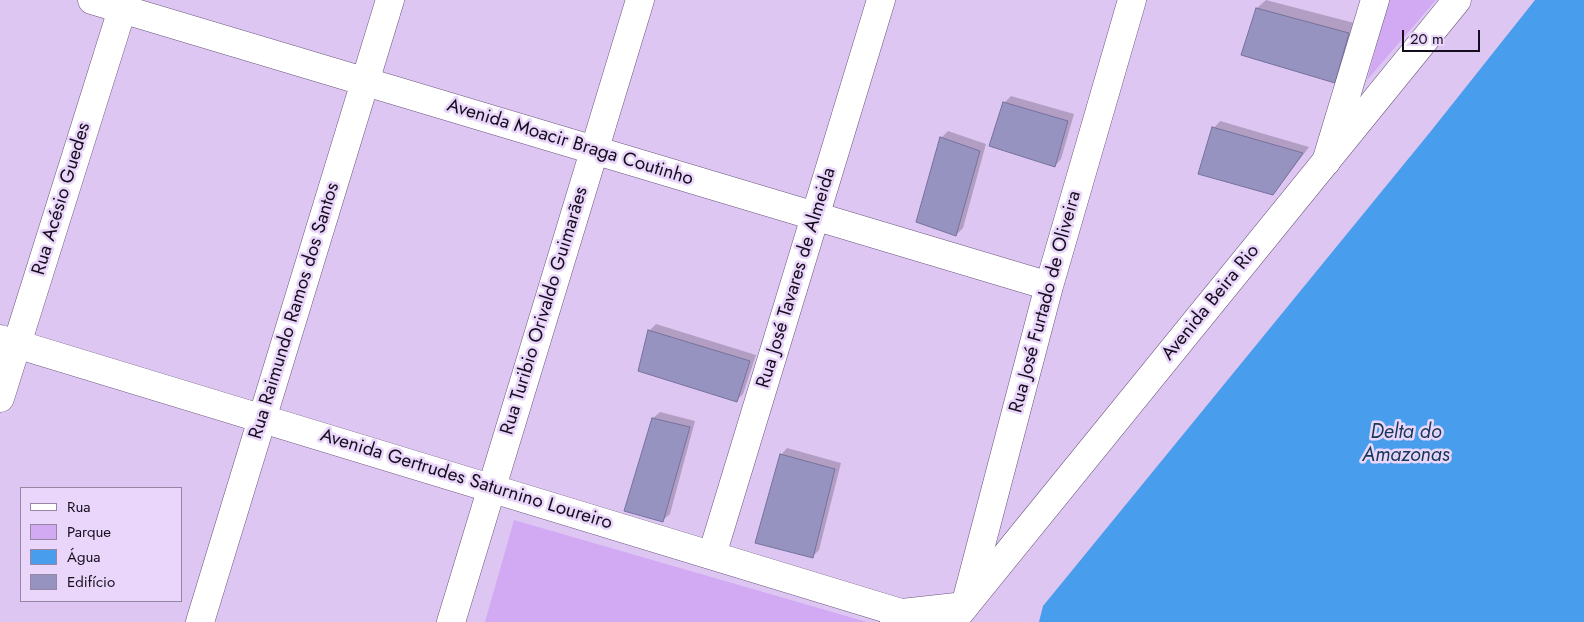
<!DOCTYPE html>
<html>
<head>
<meta charset="utf-8">
<style>
	body { margin:0 }
	#map { position:relative; width:1584px; height:622px; overflow:hidden; background:#dec6f3; font-family:Jost,sans-serif }
	canvas { display:block }
	.legend { position:absolute; left:20px; top:487px; width:162px; height:115px; box-sizing:border-box; background:#e9d6fa; border:1px solid #9586a2; margin:0; padding:6px 9px; list-style:none; font-size:15px; color:#160d1d }
	.legend li { display:flex; align-items:center; gap:10px; height:25px }
	.legend b { width:25px; border:1px solid #9586a2 }
	.scale { position:absolute; left:1402px; top:30px; width:78px; height:22px; box-sizing:border-box; border:2px solid #160d1d; border-top:0; padding-left:6px; font-size:15px; line-height:18px; white-space:nowrap; color:#160d1d; -webkit-text-stroke:4px #e9d6fa; paint-order:stroke }
</style>
</head>
<body>
<div id="map">
<canvas width="1584" height="622"></canvas>
<ul class="legend">
<li><b style="height:6px;background:#fff"></b>Rua</li>
<li><b style="height:14px;background:#d2aaf4"></b>Parque</li>
<li><b style="height:14px;background:#489eec"></b>Água</li>
<li><b style="height:14px;background:#9793c0"></b>Edifício</li>
</ul>
<div class="scale">20 m</div>
</div>
<script>
const g = document.querySelector('canvas').getContext('2d');
g.lineJoin = 'round';
function fillPath(path, color) {
  g.fillStyle = color;
  g.fill(path, 'evenodd');
}
function poly(rows) {
  const path = new Path2D();
  for (const r of rows) {
    path.moveTo(r[0], r[1]);
    for (let i = 2; i < r.length; i += 2) path.lineTo(r[i], r[i + 1]);
  }
  return path;
}
function strokePath(path, color, width, dash) {
  g.strokeStyle = color;
  g.lineWidth = width;
  g.lineCap = dash ? 'butt' : 'round';
  g.setLineDash(dash || []);
  g.stroke(path);
}
function drawText(font, color, halo, rows, align = 'center') {
  g.font = font + ' Jost,sans-serif';
  g.lineWidth = 5;
  g.setLineDash([]);
  g.textBaseline = 'middle';
  g.strokeStyle = halo;
  g.fillStyle = color;
  for (const [text, x, y, turn = 0] of rows) {
    g.save();
    g.translate(x, y);
    g.rotate((+turn || 0) * Math.PI / 180);
    g.textAlign = isNaN(turn) ? turn : align;
    if (halo) g.strokeText(text, 0, 0);
    g.fillText(text, 0, 0);
    g.restore();
  }
}
fillPath(poly([
	[1389,0,1436,0,1367,80],
	[514,520,867,622,485,622]
]), '#d2aaf4');
fillPath(poly([
	[1535,0,1584,0,1584,622,1039,622,1043,606,1431,131]
]), '#489eec');
fillPath(poly([
	[1266,0,1358,24,1344,72,1335,81,1257,8],
	[1011,96,1074,114,1061,159,1055,166,1004,103],
	[1220,121,1309,147,1279,187,1214,128],
	[948,131,986,144,963,228,956,235,941,138],
	[656,324,756,355,743,394,736,401,649,331],
	[660,412,695,421,670,514,663,520,653,418],
	[787,448,841,463,819,550,812,557,781,455]
]), '#0003');
const building = poly([
	[1256,8,1349,33,1335,83,1241,55,1256,8],
	[1003,102,1068,121,1055,167,989,146,1003,102],
	[1212,127,1303,153,1273,195,1198,174,1212,127],
	[940,137,980,151,956,236,916,222,940,137],
	[648,330,750,361,737,402,638,371,648,330],
	[652,418,690,427,663,522,624,511,652,418],
	[780,454,835,469,813,558,755,543,780,454]
]);
fillPath(building, '#9793c0');
strokePath(building, '#75719c', 1);
const minor = poly([
	[92,0,1049,286],
	[1326,162,1375,0],
	[0,339,924,620],
	[712,555,881,0],
	[965,606,1049,286,1132,0],
	[200,622,390,0],
	[451,622,640,0]
]);
const tertiary = poly([
	[0,398,125,0],
	[894,622,902,613,965,606],
	[952,622,1457,0]
]);
strokePath(minor, '#6b567d', 29);
strokePath(tertiary, '#6b567d', 29);
strokePath(minor, '#fff', 28);
strokePath(tertiary, '#fff', 28);
drawText('19px', '#160d1d', '#e9d6fa', [
	["Avenida Moacir Braga Coutinho",570,143,17],
	["Rua Acésio Guedes",62,199,-73],
	["Rua José Tavares de Almeida",797,278,-73],
	["Rua José Furtado de Oliveira",1046,302,-75],
	["Avenida Beira Rio",1211,303,-51],
	["Rua Raimundo Ramos dos Santos",295,311,-73],
	["Rua Turibio Orivaldo Guimarães",545,311,-73],
	["Avenida Gertrudes Saturnino Loureiro",466,480,17]
]);
drawText('italic 20px', '#153857', '#e9d6fa', [
	["Delta do",1406,433],
	["Amazonas",1406,456]
]);
</script>
</body>
</html>
